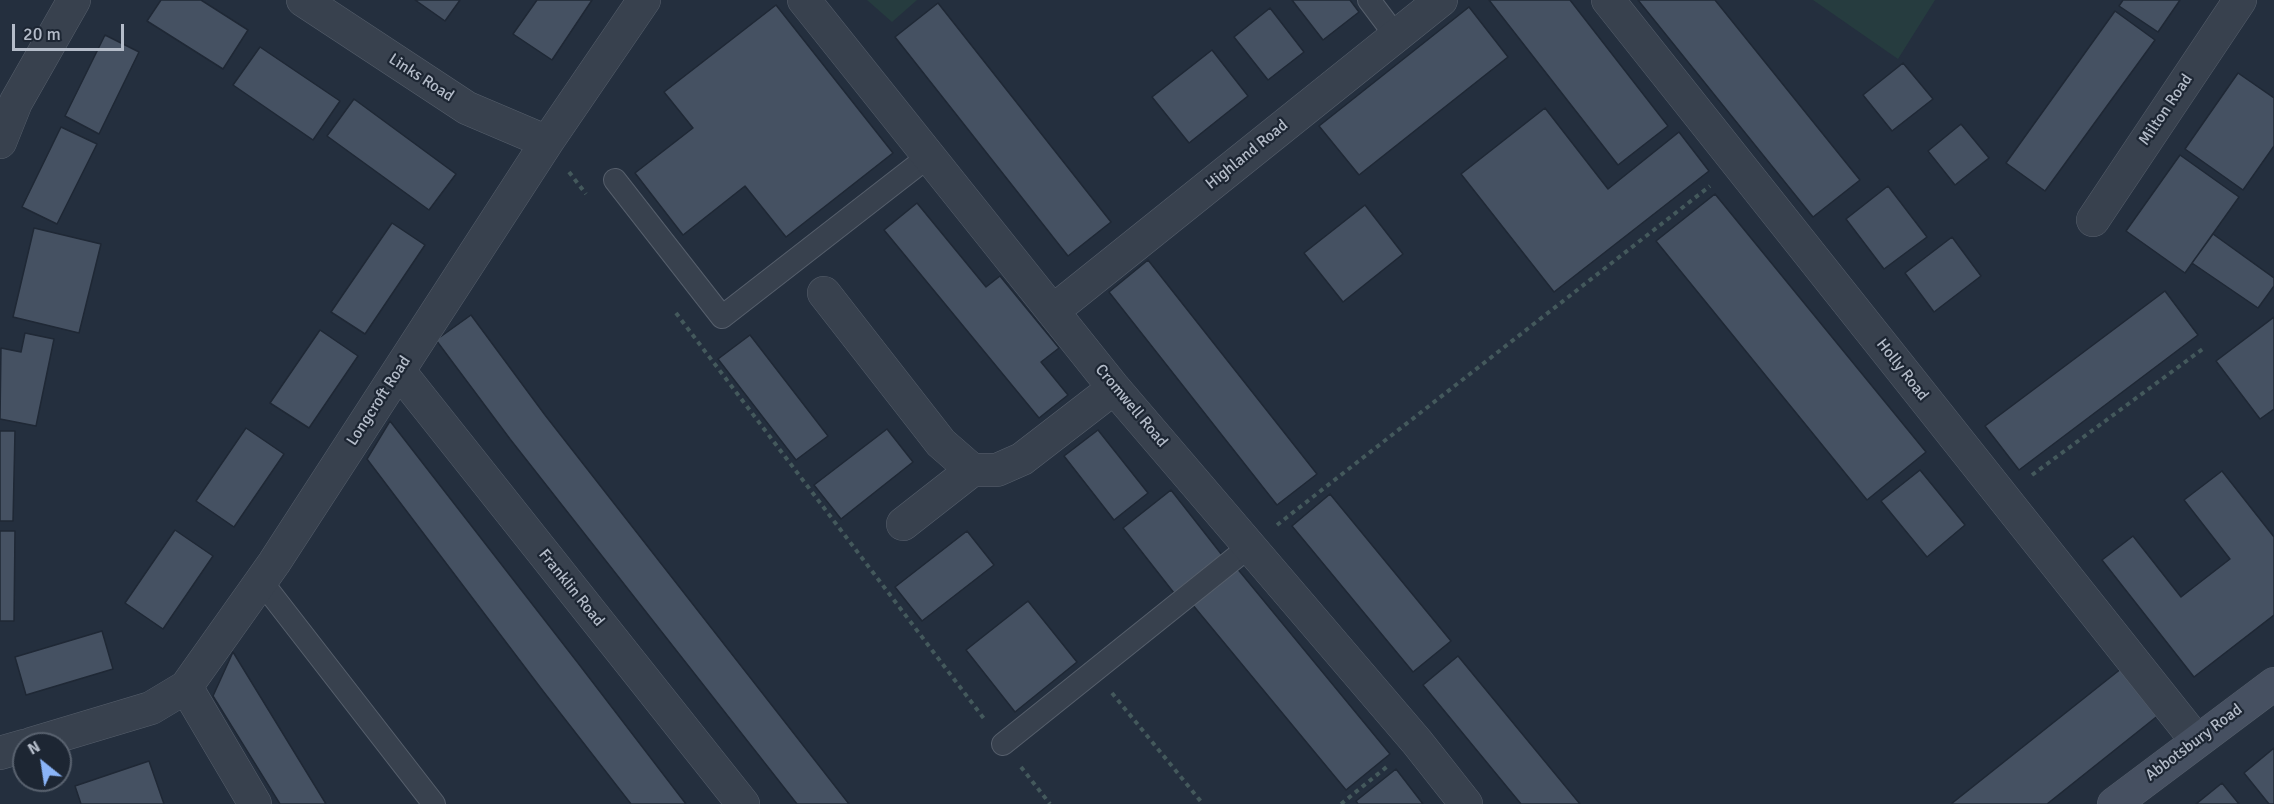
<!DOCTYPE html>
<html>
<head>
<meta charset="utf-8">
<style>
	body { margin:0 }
	#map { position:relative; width:2274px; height:804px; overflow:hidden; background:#242f3e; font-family:Signika,sans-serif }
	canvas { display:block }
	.north { position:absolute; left:12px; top:732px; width:60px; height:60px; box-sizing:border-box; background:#1d2633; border:2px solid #59626f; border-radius:50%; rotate:330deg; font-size:16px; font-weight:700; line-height:24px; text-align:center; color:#b4bcc9 }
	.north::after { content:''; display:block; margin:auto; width:21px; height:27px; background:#8ab4f8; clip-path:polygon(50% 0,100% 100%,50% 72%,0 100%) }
	.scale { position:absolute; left:12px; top:24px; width:112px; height:27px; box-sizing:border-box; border:3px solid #b4bcc9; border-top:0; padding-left:8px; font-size:18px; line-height:21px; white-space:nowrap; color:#b4bcc9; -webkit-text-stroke:4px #1d2633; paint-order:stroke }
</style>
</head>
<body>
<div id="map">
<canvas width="2274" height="804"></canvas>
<div class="north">N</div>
<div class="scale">20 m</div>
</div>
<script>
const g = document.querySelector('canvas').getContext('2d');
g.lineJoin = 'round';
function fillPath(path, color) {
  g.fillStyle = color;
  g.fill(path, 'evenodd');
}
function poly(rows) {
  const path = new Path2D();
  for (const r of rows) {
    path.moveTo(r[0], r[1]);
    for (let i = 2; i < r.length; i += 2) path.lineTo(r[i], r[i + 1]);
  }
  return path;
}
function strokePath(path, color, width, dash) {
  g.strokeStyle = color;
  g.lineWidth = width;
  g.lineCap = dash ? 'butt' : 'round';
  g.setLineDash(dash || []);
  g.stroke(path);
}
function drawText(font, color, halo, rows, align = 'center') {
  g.font = font + ' Signika,sans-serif';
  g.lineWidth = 4.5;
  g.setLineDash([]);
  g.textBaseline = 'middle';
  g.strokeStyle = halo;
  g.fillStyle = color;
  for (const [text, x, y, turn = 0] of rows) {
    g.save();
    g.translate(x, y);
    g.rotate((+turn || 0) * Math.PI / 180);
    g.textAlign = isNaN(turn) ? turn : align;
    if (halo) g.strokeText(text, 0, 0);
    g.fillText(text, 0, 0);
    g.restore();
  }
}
fillPath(poly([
	[867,0,917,0,892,22],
	[1813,0,1935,0,1898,59]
]), '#263c3f');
const building = poly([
	[161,0,201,0,248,30,223,69,147,21,161,0],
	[415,0,460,0,445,21,415,0],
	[537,0,592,0,552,60,513,34,537,0],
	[1292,0,1350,0,1359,12,1323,40,1292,0],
	[1489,0,1570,0,1668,126,1618,165,1489,0],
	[1638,0,1715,0,1860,180,1813,217,1638,0],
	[2123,0,2180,0,2158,32,2119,6,2123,0],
	[938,3,1111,222,1068,256,895,37,938,3],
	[776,5,893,153,786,237,745,186,683,235,635,173,693,128,664,92,776,5],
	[1469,7,1508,57,1359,175,1319,126,1469,7],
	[1270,8,1304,52,1268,80,1234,37,1270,8],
	[2115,11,2155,40,2045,191,2006,163,2115,11],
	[105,35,139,52,99,134,65,116,105,35],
	[260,47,340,101,313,140,233,85,260,47],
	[1212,50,1248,96,1189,143,1152,97,1212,50],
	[1903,63,1933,99,1892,131,1863,95,1903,63],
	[2238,73,2274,98,2274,146,2243,190,2185,149,2238,73],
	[354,99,456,174,429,210,327,136,354,99],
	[1545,108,1608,189,1679,132,1709,171,1554,292,1461,174,1545,108],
	[1961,124,1989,158,1955,185,1928,151,1961,124],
	[61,127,97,144,57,224,22,207,61,127],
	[2180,155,2239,197,2185,273,2126,231,2180,155],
	[1888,186,1927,237,1884,269,1846,219,1888,186],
	[1715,194,1926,452,1867,500,1656,241,1715,194],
	[917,203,986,287,1000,276,1059,348,1041,362,1068,395,1039,418,884,230,917,203],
	[1365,205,1403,254,1343,302,1304,253,1365,205],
	[392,223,425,245,365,334,331,312,392,223],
	[34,228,101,244,79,333,13,317,34,228],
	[2213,234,2274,278,2274,286,2258,308,2192,263,2213,234],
	[1952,237,1981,276,1934,312,1905,273,1952,237],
	[1148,260,1317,474,1277,505,1109,292,1148,260],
	[2165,291,2198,335,2019,470,1985,426,2165,291],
	[471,315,545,415,849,804,797,804,510,439,436,340,471,315],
	[2274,317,2274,409,2260,419,2216,361,2274,317],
	[320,330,358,356,309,428,270,403,320,330],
	[25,333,54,339,36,426,0,419,1,348,21,352,25,333],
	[750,335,828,436,796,460,718,359,750,335],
	[390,421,578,663,686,804,631,804,543,691,367,459,390,421],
	[246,428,284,454,234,527,196,501,246,428],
	[887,429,913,462,841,519,814,485,887,429],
	[1098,430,1148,493,1114,520,1064,456,1098,430],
	[0,431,15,431,13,521,0,521,0,431],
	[1920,470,1965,525,1927,557,1881,501,1920,470],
	[2222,471,2274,537,2274,615,2194,677,2102,560,2133,536,2181,597,2230,559,2184,500,2222,471],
	[1171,490,1222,555,1174,593,1123,528,1171,490],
	[1330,494,1451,641,1413,672,1292,526,1330,494],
	[175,530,213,556,163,629,125,603,175,530],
	[0,531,15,531,14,621,0,621,0,531],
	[967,531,994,565,922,621,895,587,967,531],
	[1236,567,1390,754,1346,790,1192,604,1236,567],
	[1028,601,1077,662,1015,712,966,650,1028,601],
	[102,631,113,669,26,695,15,657,102,631],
	[233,652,326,804,280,804,213,696,233,652],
	[1458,656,1580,804,1521,804,1423,685,1458,656],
	[2122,668,2160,714,2047,804,1951,804,2122,668],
	[2274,748,2274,804,2269,804,2244,773,2274,748],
	[149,761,164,804,81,804,75,786,149,761],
	[1396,769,1423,804,1358,804,1356,801,1396,769],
	[2222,783,2239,804,2196,804,2222,783]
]);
fillPath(building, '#455162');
strokePath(building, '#1f2835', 1.5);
const lane = poly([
	[1369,0,1396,36],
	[615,180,722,317,929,156],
	[261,581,434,804],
	[1003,744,1250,546]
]);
const street = poly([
	[303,0,467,108,547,142],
	[804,0,1114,388,1417,742,1466,804],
	[1608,0,2196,740],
	[0,142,16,102,74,0],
	[2093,220,2240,0],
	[824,293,941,443,972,470,997,470,1022,459,1114,388],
	[1053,311,1441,0],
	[399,371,743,804],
	[903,524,972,470],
	[31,744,151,708,186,687],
	[0,753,24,746],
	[255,804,186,687,274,563,547,142,644,0]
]);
const secondary = poly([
	[2114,804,2274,684]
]);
strokePath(lane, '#565f6c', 24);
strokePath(street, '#565f6c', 34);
strokePath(secondary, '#565f6c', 34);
strokePath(poly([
	[569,172,586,194],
	[676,313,985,720],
	[2032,475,2204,348],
	[1277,525,1710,186],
	[1112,693,1203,804],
	[1021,767,1050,804],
	[1341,804,1389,765]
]), '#44595c', 4, [4.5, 4.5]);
strokePath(lane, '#38414e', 22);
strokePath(street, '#38414e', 33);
strokePath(secondary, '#465061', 33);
drawText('16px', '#b4bcc9', '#1d2633', [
	["Links Road",421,78,33],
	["Milton Road",2166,110,-56],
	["Highland Road",1247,155,-39],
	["Holly Road",1902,370,52],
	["Longcroft Road",379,401,-57],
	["Cromwell Road",1131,406,50],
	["Franklin Road",571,588,51],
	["Abbotsbury Road",2194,743,-37]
]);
</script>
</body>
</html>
